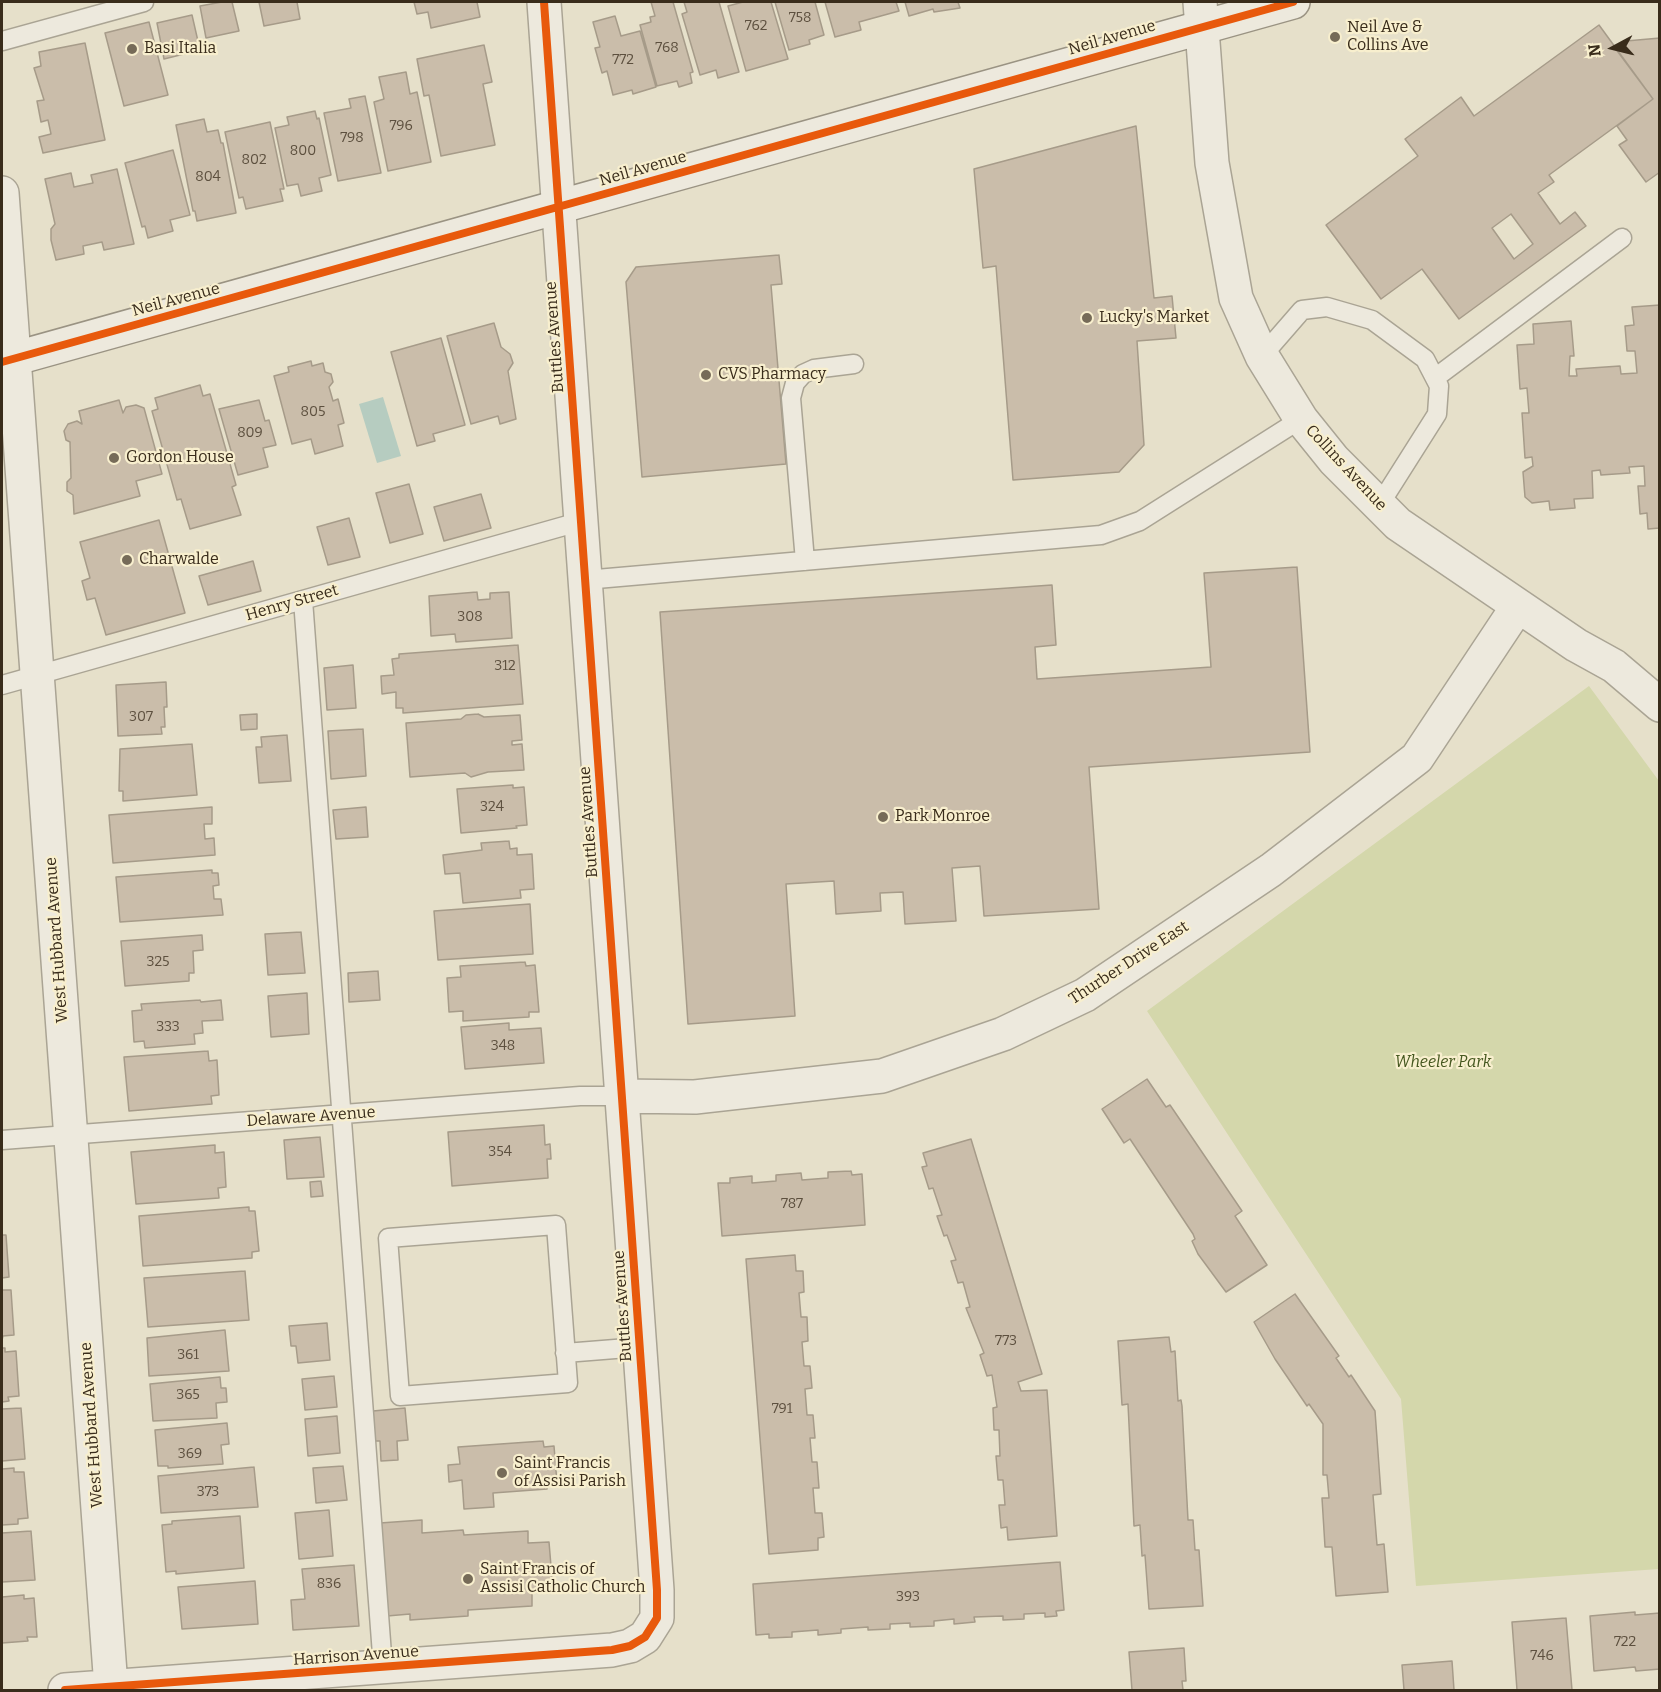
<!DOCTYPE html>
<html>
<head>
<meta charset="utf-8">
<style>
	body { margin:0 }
	#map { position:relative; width:1661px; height:1692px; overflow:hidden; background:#e6e0ca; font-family:Bitter,serif }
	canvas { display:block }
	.frame { position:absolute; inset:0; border:3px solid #392c1b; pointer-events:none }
	.north { position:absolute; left:1583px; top:18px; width:60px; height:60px; -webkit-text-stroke:4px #f8efce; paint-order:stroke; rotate:263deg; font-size:16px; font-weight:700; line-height:24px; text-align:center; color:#392c1b }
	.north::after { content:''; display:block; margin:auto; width:21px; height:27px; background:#392c1b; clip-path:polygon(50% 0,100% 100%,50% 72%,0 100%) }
</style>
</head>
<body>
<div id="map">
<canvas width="1661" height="1692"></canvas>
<div class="frame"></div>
<div class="north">N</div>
</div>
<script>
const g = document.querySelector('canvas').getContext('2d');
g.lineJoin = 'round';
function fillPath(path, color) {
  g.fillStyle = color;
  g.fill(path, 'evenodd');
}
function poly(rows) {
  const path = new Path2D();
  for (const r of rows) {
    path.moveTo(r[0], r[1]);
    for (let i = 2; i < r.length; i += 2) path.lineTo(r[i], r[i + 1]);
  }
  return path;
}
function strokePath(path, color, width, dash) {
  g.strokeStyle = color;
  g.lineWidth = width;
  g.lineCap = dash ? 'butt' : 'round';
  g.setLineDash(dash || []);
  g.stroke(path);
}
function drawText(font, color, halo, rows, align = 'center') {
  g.font = font + ' Bitter,serif';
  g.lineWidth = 4.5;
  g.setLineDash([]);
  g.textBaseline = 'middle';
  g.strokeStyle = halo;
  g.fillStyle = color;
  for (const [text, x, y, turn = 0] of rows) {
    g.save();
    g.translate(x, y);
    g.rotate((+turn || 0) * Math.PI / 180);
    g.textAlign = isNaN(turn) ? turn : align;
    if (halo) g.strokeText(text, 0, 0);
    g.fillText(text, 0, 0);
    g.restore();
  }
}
fillPath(poly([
	[1589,686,1659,781,1659,1569,1416,1586,1401,1399,1147,1011]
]), '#d4d7ab');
fillPath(poly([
	[383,397,401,456,377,463,359,404]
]), '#b6ccc0');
const building = poly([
	[222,2,232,2,239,31,206,38,200,6,222,2],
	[259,2,297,2,300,19,264,26,259,2],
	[414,2,477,2,480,17,431,28,428,12,417,14,414,2],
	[651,2,673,2,693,72,690,73,692,83,679,87,677,81,657,86,640,25,651,22,650,17,655,16,651,2],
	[684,2,719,2,739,72,718,78,716,70,700,75,682,14,687,12,684,2],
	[743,2,771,2,788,59,746,71,728,6,743,2],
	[775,2,815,2,824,35,809,40,810,44,789,50,775,2],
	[825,2,896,2,899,11,859,22,861,30,835,37,825,2],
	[905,2,958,2,960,8,934,12,933,9,909,16,905,2],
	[192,15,200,50,164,59,157,23,192,15],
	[615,16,621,36,640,31,656,87,633,94,632,90,613,95,607,71,602,73,595,48,600,47,593,22,615,16],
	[149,22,168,95,124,106,105,33,149,22],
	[1599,25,1653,99,1549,175,1554,182,1538,193,1560,224,1575,212,1586,226,1459,319,1422,269,1381,299,1326,225,1418,156,1405,139,1461,97,1474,116,1599,25],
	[1511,214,1533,244,1514,259,1492,228,1511,214],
	[1660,38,1660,172,1646,182,1619,145,1627,140,1617,126,1653,99,1615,48,1626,41,1660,38],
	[85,43,105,140,43,153,39,137,51,134,48,120,41,122,37,101,44,100,34,68,41,66,39,52,85,43],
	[484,45,492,82,483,84,495,145,441,156,429,95,424,96,417,59,484,45],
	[406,72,410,94,417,92,431,162,388,171,374,102,384,99,379,77,406,72],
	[365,96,381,173,338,181,324,113,351,108,349,99,365,96],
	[315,111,317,119,319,118,331,175,319,178,322,191,301,196,298,184,287,186,275,128,289,125,287,117,315,111],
	[204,119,207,132,218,130,221,143,223,143,236,213,197,221,195,211,193,211,176,125,204,119],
	[270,122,284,189,280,189,283,201,246,209,243,197,239,198,225,132,270,122],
	[1136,126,1154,298,1172,296,1176,338,1137,341,1144,445,1119,472,1013,480,996,266,983,268,974,169,1136,126],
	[173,150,190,215,170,220,173,231,148,238,145,226,142,227,125,163,173,150],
	[117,169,134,244,104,250,102,242,83,246,84,254,56,260,51,240,51,229,55,224,45,179,71,173,74,187,93,183,91,175,117,169],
	[779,255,782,284,771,285,786,464,642,477,626,282,636,267,779,255],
	[1660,305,1660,528,1648,529,1647,513,1640,514,1638,486,1645,486,1644,466,1629,467,1630,473,1601,475,1600,470,1592,471,1593,498,1574,499,1575,508,1550,510,1549,501,1532,503,1525,497,1523,472,1533,466,1532,457,1525,458,1522,413,1529,413,1527,388,1520,389,1517,345,1534,344,1533,324,1571,321,1574,356,1570,356,1569,376,1577,376,1576,369,1620,366,1621,374,1637,373,1635,351,1627,351,1625,326,1634,325,1632,307,1660,305],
	[494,323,501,347,510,354,513,363,508,371,516,419,500,424,498,416,471,424,447,336,494,323],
	[441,338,465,425,433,434,435,441,417,446,391,352,441,338],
	[311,361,312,366,323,363,325,372,331,374,333,382,329,387,333,401,338,399,344,423,338,425,343,446,315,454,311,439,292,444,274,376,289,372,288,367,311,361],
	[200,385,203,396,210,394,236,485,232,487,241,515,190,529,181,499,177,500,152,411,158,409,155,398,200,385],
	[119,400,123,413,126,407,136,405,144,408,162,474,136,481,140,496,74,514,73,495,67,491,67,482,71,478,70,442,66,440,64,431,68,424,77,421,82,424,79,411,119,400],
	[259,400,265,421,269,420,276,445,263,448,268,467,238,475,219,409,259,400],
	[409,484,423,534,390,543,376,493,409,484],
	[481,494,491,528,444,541,434,507,481,494],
	[349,518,360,557,328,565,317,527,349,518],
	[159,520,185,613,106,635,95,598,87,600,82,581,90,578,80,542,159,520],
	[253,561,261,591,208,605,199,576,253,561],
	[1297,567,1310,752,1089,767,1099,909,984,916,980,866,952,868,956,921,905,924,903,892,880,893,881,911,836,914,834,881,786,884,795,1016,688,1024,660,612,1052,585,1056,645,1035,647,1037,679,1211,667,1204,573,1297,567],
	[477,592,478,600,490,599,490,593,509,592,512,638,456,642,455,634,431,636,429,596,477,592],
	[518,645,523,704,403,713,403,708,396,708,396,692,382,694,381,676,394,675,392,659,399,658,399,654,518,645],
	[353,665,356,708,327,710,324,668,353,665],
	[166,682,167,707,164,707,165,727,161,727,162,734,118,736,116,685,166,682],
	[257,714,257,729,241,730,240,715,257,714],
	[478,714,484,717,520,715,522,740,512,741,512,745,522,744,524,770,488,772,471,777,465,773,410,777,406,723,461,719,466,715,478,714],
	[363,729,366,776,331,779,328,731,363,729],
	[287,735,291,781,259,783,256,747,262,747,261,737,287,735],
	[192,744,197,795,123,801,123,791,119,791,120,749,192,744],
	[513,785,513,788,524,787,527,825,516,826,517,828,461,833,457,789,513,785],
	[212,807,212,824,204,824,205,839,214,838,215,855,113,863,109,815,212,807],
	[366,807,368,837,336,839,333,810,366,807],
	[509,841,510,849,517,848,517,855,532,854,534,889,520,890,521,898,463,903,460,873,445,874,443,855,482,850,481,843,509,841],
	[212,870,212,873,218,873,219,885,213,886,214,899,221,899,223,915,120,922,116,877,212,870],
	[530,904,533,954,438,960,434,911,530,904],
	[301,932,305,973,268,975,265,934,301,932],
	[202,935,203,950,193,951,194,973,189,973,189,981,125,986,121,941,202,935],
	[525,962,526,966,535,965,539,1012,529,1012,529,1017,463,1021,463,1011,449,1012,447,978,461,977,460,966,525,962],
	[378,971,380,1000,349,1002,348,973,378,971],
	[307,993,309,1034,271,1037,268,996,307,993],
	[200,1000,201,1002,221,1000,223,1020,202,1021,203,1033,194,1034,195,1044,145,1048,144,1041,134,1042,132,1011,142,1010,141,1004,200,1000],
	[509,1023,509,1030,541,1028,544,1063,465,1069,461,1027,509,1023],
	[208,1051,209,1061,217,1060,219,1095,211,1096,212,1104,129,1111,124,1057,208,1051],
	[1147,1079,1166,1107,1170,1105,1242,1211,1235,1216,1267,1265,1226,1292,1198,1254,1192,1241,1195,1239,1193,1234,1130,1139,1124,1143,1102,1109,1147,1079],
	[544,1125,545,1145,550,1144,551,1159,547,1159,548,1178,452,1186,448,1132,544,1125],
	[320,1137,324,1177,287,1179,284,1140,320,1137],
	[971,1139,1042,1374,1018,1382,1021,1391,1047,1390,1057,1536,1008,1540,1007,1527,1001,1528,999,1505,1005,1505,1003,1480,998,1480,996,1456,1000,1456,999,1430,994,1430,993,1408,997,1407,992,1375,987,1376,980,1355,984,1353,966,1308,970,1307,963,1282,958,1283,951,1261,956,1260,947,1235,944,1236,937,1216,942,1215,933,1188,929,1189,922,1167,927,1166,923,1153,971,1139],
	[215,1145,215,1153,224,1152,226,1187,218,1188,219,1198,136,1204,131,1152,215,1145],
	[851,1171,852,1175,862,1174,865,1225,722,1236,718,1183,730,1183,730,1178,752,1176,752,1183,776,1181,776,1175,801,1173,802,1180,828,1178,828,1172,851,1171],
	[321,1181,323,1196,311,1197,310,1182,321,1181],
	[249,1207,249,1211,255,1211,259,1251,252,1252,252,1258,143,1266,139,1216,249,1207],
	[2,1235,6,1235,9,1277,2,1278,2,1235],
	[795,1255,796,1271,803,1271,804,1292,799,1293,801,1317,807,1317,808,1341,802,1342,804,1366,810,1366,812,1388,805,1389,807,1415,813,1415,815,1438,810,1438,812,1462,817,1462,819,1488,813,1488,815,1513,822,1513,824,1537,818,1538,818,1550,769,1554,746,1259,795,1255],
	[245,1271,249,1320,148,1327,144,1278,245,1271],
	[2,1290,11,1290,14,1335,3,1336,2,1340,2,1290],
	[1295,1294,1339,1356,1336,1358,1349,1377,1351,1375,1375,1411,1381,1494,1373,1495,1377,1545,1384,1544,1388,1592,1336,1596,1332,1547,1325,1547,1322,1498,1329,1498,1327,1475,1323,1475,1323,1424,1309,1404,1307,1406,1275,1359,1254,1322,1295,1294],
	[327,1323,330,1360,298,1363,296,1346,291,1346,289,1326,327,1323],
	[225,1330,229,1371,149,1376,147,1338,225,1330],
	[1169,1337,1171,1352,1175,1351,1178,1401,1181,1400,1182,1406,1188,1520,1193,1520,1195,1550,1199,1550,1203,1606,1149,1609,1145,1555,1142,1556,1140,1525,1134,1526,1128,1404,1122,1405,1118,1341,1169,1337],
	[2,1348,5,1348,5,1352,16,1351,19,1396,8,1397,9,1401,2,1402,2,1348],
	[334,1376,337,1407,305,1410,302,1379,334,1376],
	[220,1377,221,1388,226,1388,227,1402,216,1403,217,1418,153,1421,150,1384,220,1377],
	[21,1408,25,1459,2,1461,2,1409,21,1408],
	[405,1408,408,1440,397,1441,398,1460,381,1461,380,1441,375,1441,373,1411,405,1408],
	[337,1416,340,1453,308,1456,305,1419,337,1416],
	[227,1423,229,1444,221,1445,223,1464,168,1468,168,1466,158,1466,155,1430,227,1423],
	[543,1441,544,1447,554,1446,557,1483,546,1483,547,1489,493,1493,494,1507,464,1509,462,1480,449,1482,448,1465,460,1464,458,1447,543,1441],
	[343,1466,347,1500,316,1503,313,1468,343,1466],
	[254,1467,258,1507,161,1513,158,1476,254,1467],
	[14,1468,14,1472,24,1472,28,1518,18,1519,18,1524,2,1525,2,1469,14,1468],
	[329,1510,333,1556,299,1559,295,1513,329,1510],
	[240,1516,244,1568,176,1574,176,1571,166,1572,162,1525,172,1524,172,1521,240,1516],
	[422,1520,422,1533,463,1530,464,1535,528,1531,528,1543,549,1542,553,1590,532,1591,532,1606,468,1610,468,1616,410,1620,410,1614,387,1616,380,1523,422,1520],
	[31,1531,35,1580,2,1582,2,1533,31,1531],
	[1060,1562,1064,1610,1056,1611,1057,1616,1045,1617,1045,1613,1024,1614,1024,1619,1003,1620,1003,1616,974,1617,975,1622,954,1624,954,1619,934,1621,934,1626,910,1627,910,1623,890,1624,890,1629,868,1630,868,1627,841,1629,841,1633,818,1635,818,1630,792,1632,792,1637,769,1638,769,1634,756,1635,753,1584,1060,1562],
	[354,1565,359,1626,293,1630,291,1600,305,1599,302,1569,354,1565],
	[255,1581,258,1624,182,1629,178,1587,255,1581],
	[24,1595,24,1599,34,1598,37,1637,27,1637,28,1641,2,1643,2,1597,24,1595],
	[1635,1612,1635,1615,1660,1613,1660,1669,1636,1671,1635,1667,1594,1671,1590,1616,1635,1612],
	[1566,1618,1572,1690,1517,1690,1512,1622,1566,1618],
	[1184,1648,1186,1681,1182,1681,1183,1690,1132,1690,1129,1652,1184,1648],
	[1452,1661,1454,1690,1404,1690,1402,1665,1452,1661]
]);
fillPath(building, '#cabdaa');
strokePath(building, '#a69b89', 1.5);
const lane = poly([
	[2,41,144,2],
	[1262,356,1302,310,1327,307,1372,320,1425,359,1439,386,1437,414,1380,504],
	[1435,378,1622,238],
	[805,561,791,398,795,383,803,374,814,369,854,364],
	[585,580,1101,535,1140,521,1301,419],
	[303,600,383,1668],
	[2,685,582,521],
	[2,1140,580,1096,621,1096],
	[556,1225,568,1383,400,1396,388,1238,556,1225],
	[565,1353,640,1347]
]);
const street = poly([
	[1200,2,1212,163,1236,298,1262,356,1301,419,1334,460,1398,524,1576,645,1614,666,1660,705],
	[2,193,111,1687],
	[621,1096,695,1097,882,1076,1003,1034,1085,995,1271,870,1417,758,1518,606],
	[65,1690,612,1650,630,1646,645,1637,657,1618,657,1590,544,2]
]);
const secondary = poly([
	[2,362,1293,2]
]);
strokePath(lane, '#aaa494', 21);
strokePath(street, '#aaa494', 36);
strokePath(secondary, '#9a9383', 36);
strokePath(lane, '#ede9dd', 18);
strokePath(street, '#ede9dd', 33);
strokePath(secondary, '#ede9dd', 33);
strokePath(poly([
	[2,362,1293,2],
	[65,1690,612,1650,630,1646,645,1637,657,1618,657,1590,544,2]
]), '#e8590c', 8);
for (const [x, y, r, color] of [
	[1335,37,6,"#766b58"],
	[132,49,6,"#766b58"],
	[1087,318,6,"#766b58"],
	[706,375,6,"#766b58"],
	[114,458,6,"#766b58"],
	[127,560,6,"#766b58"],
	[883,817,6,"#766b58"],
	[502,1473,6,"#766b58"],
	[468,1579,6,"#766b58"]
]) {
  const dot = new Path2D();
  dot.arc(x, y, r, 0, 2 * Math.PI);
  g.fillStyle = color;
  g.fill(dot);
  strokePath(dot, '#f8efce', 2);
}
drawText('14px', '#5d503f', null, [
	["758",800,18],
	["762",756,26],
	["768",667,48],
	["772",623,60],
	["796",401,126],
	["798",352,138],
	["800",303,151],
	["802",254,160],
	["804",208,177],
	["805",313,412],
	["809",250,433],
	["308",470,617],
	["312",505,666],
	["307",141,717],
	["324",492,807],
	["325",158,962],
	["333",168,1027],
	["348",503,1046],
	["354",500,1152],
	["787",792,1204],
	["773",1006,1341],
	["361",188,1355],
	["365",188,1395],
	["791",782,1409],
	["369",190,1454],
	["373",208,1492],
	["836",329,1584],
	["393",908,1597],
	["722",1625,1642],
	["746",1542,1656]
]);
drawText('16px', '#392c1b', '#f8efce', [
	["Neil Ave &",1347,28],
	["Collins Ave",1347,46],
	["Basi Italia",144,49],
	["Lucky's Market",1099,318],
	["CVS Pharmacy",718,375],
	["Gordon House",126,458],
	["Charwalde",139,560],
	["Park Monroe",895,817],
	["Saint Francis",514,1464],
	["of Assisi Parish",514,1482],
	["Saint Francis of",480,1570],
	["Assisi Catholic Church",480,1588]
], 'left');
drawText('16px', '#392c1b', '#f8efce', [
	["Neil Avenue",1112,38,-16],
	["Neil Avenue",643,169,-16],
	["Neil Avenue",176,300,-15],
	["Buttles Avenue",555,337,-94],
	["Collins Avenue",1346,468,47],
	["Henry Street",292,603,-16],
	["Buttles Avenue",589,822,-94],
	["West Hubbard Avenue",57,940,-94],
	["Thurber Drive East",1129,963,-33],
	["Delaware Avenue",311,1117,-4],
	["Buttles Avenue",623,1306,-94],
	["West Hubbard Avenue",92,1425,-94],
	["Harrison Avenue",356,1656,-4]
]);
drawText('italic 16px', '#465820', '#f8efce', [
	["Wheeler Park",1443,1063]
]);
</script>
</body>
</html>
